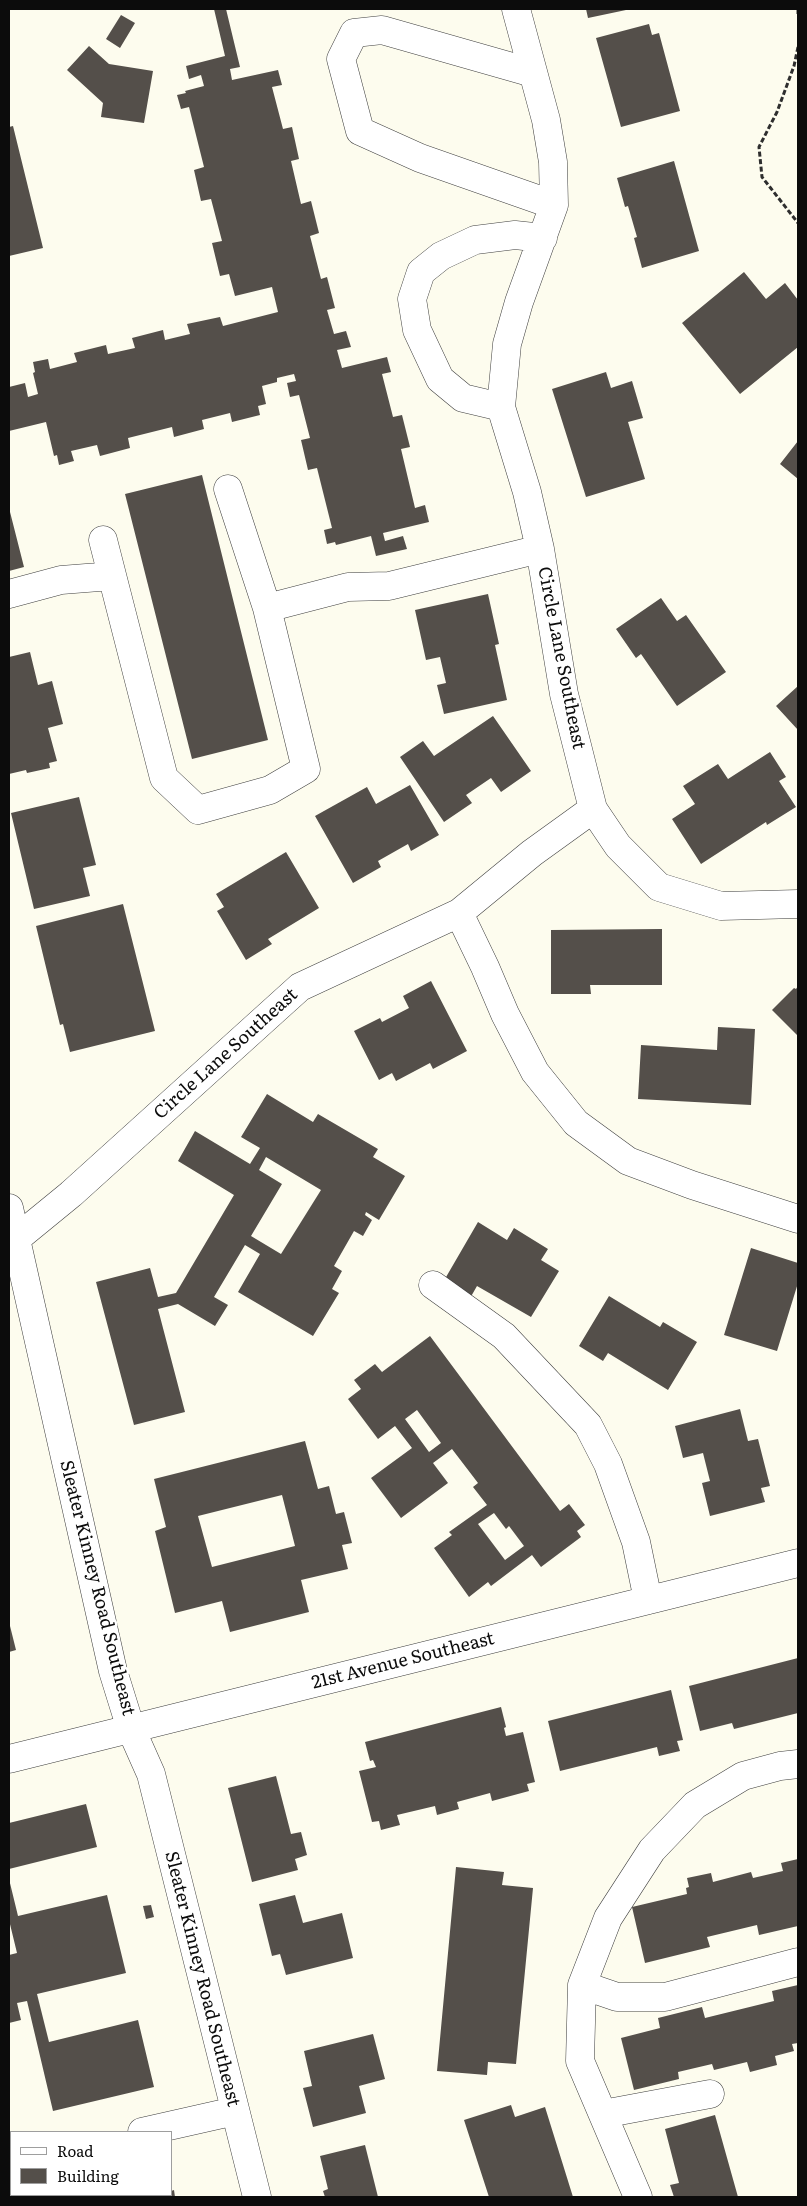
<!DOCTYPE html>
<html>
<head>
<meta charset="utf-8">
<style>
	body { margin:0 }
	#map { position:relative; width:807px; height:2206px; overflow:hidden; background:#fdfcee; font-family:Literata,serif }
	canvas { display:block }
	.frame { position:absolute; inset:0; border:10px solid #0c0c0c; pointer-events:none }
	.legend { position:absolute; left:10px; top:2131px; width:162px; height:65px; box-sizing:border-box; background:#fff; border:1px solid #9e9e9e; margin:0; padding:6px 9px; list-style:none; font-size:15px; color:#0c0c0c }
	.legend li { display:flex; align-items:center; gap:10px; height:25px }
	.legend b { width:25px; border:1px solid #9e9e9e }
</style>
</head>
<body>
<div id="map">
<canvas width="807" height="2206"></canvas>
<div class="frame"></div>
<ul class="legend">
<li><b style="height:6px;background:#fff"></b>Road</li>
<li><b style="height:14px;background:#544f4a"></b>Building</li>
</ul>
</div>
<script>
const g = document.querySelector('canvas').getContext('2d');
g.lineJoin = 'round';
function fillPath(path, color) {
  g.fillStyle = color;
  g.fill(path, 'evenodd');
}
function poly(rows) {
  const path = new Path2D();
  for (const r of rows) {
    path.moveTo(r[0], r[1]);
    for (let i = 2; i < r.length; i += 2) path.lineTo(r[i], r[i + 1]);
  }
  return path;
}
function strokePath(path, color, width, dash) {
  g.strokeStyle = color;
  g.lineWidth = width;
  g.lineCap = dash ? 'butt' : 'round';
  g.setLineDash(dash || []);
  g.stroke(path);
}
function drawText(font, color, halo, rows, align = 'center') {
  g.font = font + ' Literata,serif';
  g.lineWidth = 5;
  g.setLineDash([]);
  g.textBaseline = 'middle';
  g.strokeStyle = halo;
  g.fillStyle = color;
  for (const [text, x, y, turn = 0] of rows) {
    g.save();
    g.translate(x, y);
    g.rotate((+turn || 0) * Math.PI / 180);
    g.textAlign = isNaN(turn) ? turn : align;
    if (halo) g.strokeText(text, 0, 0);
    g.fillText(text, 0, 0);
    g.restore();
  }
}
fillPath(poly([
	[214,9,226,9,240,67,230,69,232,80,278,70,282,85,272,87,283,129,292,127,299,159,291,161,301,204,311,201,319,233,310,236,321,279,327,277,335,308,327,310,334,334,346,331,351,347,337,350,342,368,387,357,391,372,382,374,393,417,402,415,410,447,401,449,415,508,425,505,429,522,383,533,385,541,403,536,407,549,376,556,371,536,336,545,335,542,327,544,324,530,332,528,317,468,308,470,301,440,310,438,299,395,290,397,287,383,296,381,294,374,277,378,277,382,262,386,266,404,258,406,260,415,232,422,230,413,202,420,204,429,174,437,172,427,128,438,130,448,100,456,97,445,71,451,74,461,59,465,57,455,54,456,46,422,9,431,9,387,25,383,28,397,38,394,33,373,35,372,33,362,48,359,50,369,77,362,74,353,106,345,108,354,135,348,132,338,163,330,165,340,190,334,187,324,220,317,223,326,278,312,272,287,235,296,229,274,220,276,212,243,222,241,211,199,201,201,194,170,204,167,189,107,181,109,177,95,186,93,185,91,204,86,201,75,189,79,186,66,225,56],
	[586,9,626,9,626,10,588,18],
	[121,15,135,23,120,48,106,39],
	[649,24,652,35,659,33,680,111,621,127,596,38],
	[89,46,109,64,153,71,144,123,101,117,103,103,67,70],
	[13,126,43,248,9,256,9,127],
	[674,161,699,251,642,268,634,238,637,237,628,206,625,207,617,178],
	[744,272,766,299,785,283,798,300,798,347,740,394,682,323],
	[606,372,611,388,632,381,643,418,628,422,645,479,586,497,552,389],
	[798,441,798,479,780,464],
	[202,475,268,740,192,759,125,494],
	[9,508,24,567,9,571],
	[488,594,499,644,495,645,507,700,444,714,437,685,446,683,440,657,426,660,415,610],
	[661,598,677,621,686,615,726,672,677,706,641,654,636,658,616,629],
	[30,652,38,685,52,681,63,724,48,728,57,761,49,763,50,768,27,773,26,770,9,774,9,657],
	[798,686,798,730,776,706],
	[493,716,531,771,501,792,491,778,466,795,472,803,444,822,400,757,423,741,434,756],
	[770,752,786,777,779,781,796,807,767,825,766,822,701,864,672,819,695,804,683,786,718,764,728,779],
	[410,785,439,835,411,851,408,844,378,861,381,867,353,883,315,816,367,787,376,804],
	[79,797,96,865,83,868,90,896,34,909,11,813],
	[286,852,319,908,268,939,272,944,246,960,217,911,224,907,216,894],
	[123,904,155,1031,70,1052,63,1024,60,1025,36,926],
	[662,929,662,985,590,985,591,994,551,994,551,930],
	[431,981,467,1051,433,1069,430,1063,396,1081,392,1073,379,1080,354,1031,380,1018,382,1022,409,1008,403,996],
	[798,986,798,1036,772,1010,794,988,796,989],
	[718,1027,755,1029,751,1105,638,1099,641,1045,717,1050],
	[267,1094,313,1122,318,1114,378,1149,373,1157,405,1176,379,1220,366,1212,365,1215,372,1220,363,1236,354,1231,334,1266,342,1271,332,1289,339,1293,313,1336,238,1292,260,1254,245,1245,214,1297,228,1305,215,1326,178,1304,158,1309,185,1412,134,1425,96,1282,150,1268,158,1297,176,1293,234,1195,178,1161,195,1131,250,1164,260,1148,241,1137],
	[266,1157,321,1190,281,1254,251,1236,282,1184,259,1170],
	[478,1222,507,1240,514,1228,548,1249,541,1260,559,1271,531,1317,477,1286,469,1300,442,1284],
	[751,1248,798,1263,798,1283,777,1351,724,1335],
	[609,1296,660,1327,663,1322,697,1342,668,1390,608,1353,603,1361,579,1346],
	[430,1336,560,1511,569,1504,585,1525,577,1531,581,1537,541,1567,532,1555,491,1586,488,1582,469,1597,434,1548,452,1535,449,1532,487,1505,473,1487,478,1483,452,1449,433,1463,448,1483,401,1518,371,1478,412,1448,395,1426,378,1439,348,1399,361,1389,354,1380,375,1364,382,1372],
	[417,1410,441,1443,429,1452,405,1419],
	[494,1513,506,1529,509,1526,524,1546,505,1560,478,1524],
	[740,1409,748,1441,758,1439,770,1486,761,1488,765,1502,710,1516,702,1483,710,1481,703,1453,683,1458,675,1426],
	[305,1441,318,1489,329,1486,336,1514,344,1512,352,1543,342,1545,348,1569,301,1580,309,1612,230,1632,222,1601,175,1613,155,1531,166,1527,154,1479],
	[282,1495,295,1546,212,1567,198,1516],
	[9,1622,16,1650,9,1652],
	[798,1658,798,1713,734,1729,732,1723,700,1731,689,1686],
	[671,1690,683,1740,677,1741,680,1751,659,1756,657,1747,560,1771,548,1721],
	[501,1707,506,1727,504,1728,506,1736,523,1732,535,1782,527,1784,529,1791,492,1801,490,1793,457,1802,459,1809,437,1815,435,1806,397,1815,400,1825,381,1830,379,1821,372,1822,359,1771,376,1767,373,1760,370,1761,365,1742],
	[276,1776,291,1834,301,1832,307,1855,295,1859,298,1870,252,1882,228,1788],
	[86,1804,97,1847,9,1869,9,1823],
	[798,1859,798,1926,759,1935,757,1925,707,1937,710,1947,645,1963,632,1907,687,1894,686,1888,689,1887,687,1878,711,1873,713,1882,751,1872,753,1878,783,1871,781,1863],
	[456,1867,504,1872,502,1885,533,1888,516,2064,488,2062,487,2075,437,2071],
	[9,1879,18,1916,107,1895,126,1973,37,1994,49,2042,138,2020,154,2087,53,2111,27,2001,17,2003,21,2020,9,2023,9,1955,17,1953,9,1920],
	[295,1895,303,1923,342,1913,353,1958,286,1975,280,1954,272,1956,259,1904],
	[151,1905,154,1917,146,1919,143,1906],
	[798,1985,798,2043,792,2044,794,2051,775,2056,777,2065,750,2072,747,2062,714,2070,712,2064,678,2072,679,2079,634,2090,621,2038,660,2028,658,2018,702,2007,705,2018,774,2001,772,1991],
	[373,2034,385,2079,359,2086,366,2113,313,2127,303,2088,312,2086,304,2051],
	[511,2105,515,2117,545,2107,573,2197,489,2197,464,2120],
	[715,2115,738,2197,674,2197,670,2185,679,2183,665,2129],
	[365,2145,378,2197,325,2197,323,2191,328,2189,320,2156],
	[174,2190,175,2197,147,2197,155,2195,171,2195,171,2191]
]), '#544f4a');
const minor = poly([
	[516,9,546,120,553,162,554,205,519,302,507,344,501,407,527,492,540,549,564,694,593,809,618,846,659,887,721,906,798,904],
	[533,73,382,30,354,33,341,59,360,131,420,158,554,205],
	[501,407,463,398,440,379,417,330,412,299,421,272,441,256,475,240,515,235,543,238],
	[103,540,164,778,198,810,270,790,306,769,267,608,228,489],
	[9,594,61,580,112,576],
	[267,608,348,587,389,586,540,549],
	[459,913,485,967,505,1014,535,1072,576,1123,628,1161,692,1185,798,1219],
	[9,1208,113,1671,131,1729,151,1774,257,2197],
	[16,1239,71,1194,300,987,459,913,532,853,593,809],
	[433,1285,504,1336,588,1425,608,1464,636,1542,648,1600],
	[9,1759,798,1563],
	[582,1985,617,1997,665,1997,798,1962],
	[603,2114,710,2094],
	[142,2132,235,2111],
	[9,2158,11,2158],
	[638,2197,580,2061,582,1985,608,1918,652,1850,695,1805,743,1776,780,1766,798,1764]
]);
strokePath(minor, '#3f3f3f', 29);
strokePath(poly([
	[798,9,798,14],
	[798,47,794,66,777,112,759,147,762,177,798,223]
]), '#2e2e2e', 3, [5, 2.5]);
strokePath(minor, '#fff', 28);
drawText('18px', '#0c0c0c', '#fff', [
	["Circle Lane Southeast",561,658,79],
	["Circle Lane Southeast",226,1054,-42],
	["Sleater Kinney Road Southeast",97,1588,76],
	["21st Avenue Southeast",403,1661,-14],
	["Sleater Kinney Road Southeast",202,1979,76]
]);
</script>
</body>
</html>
